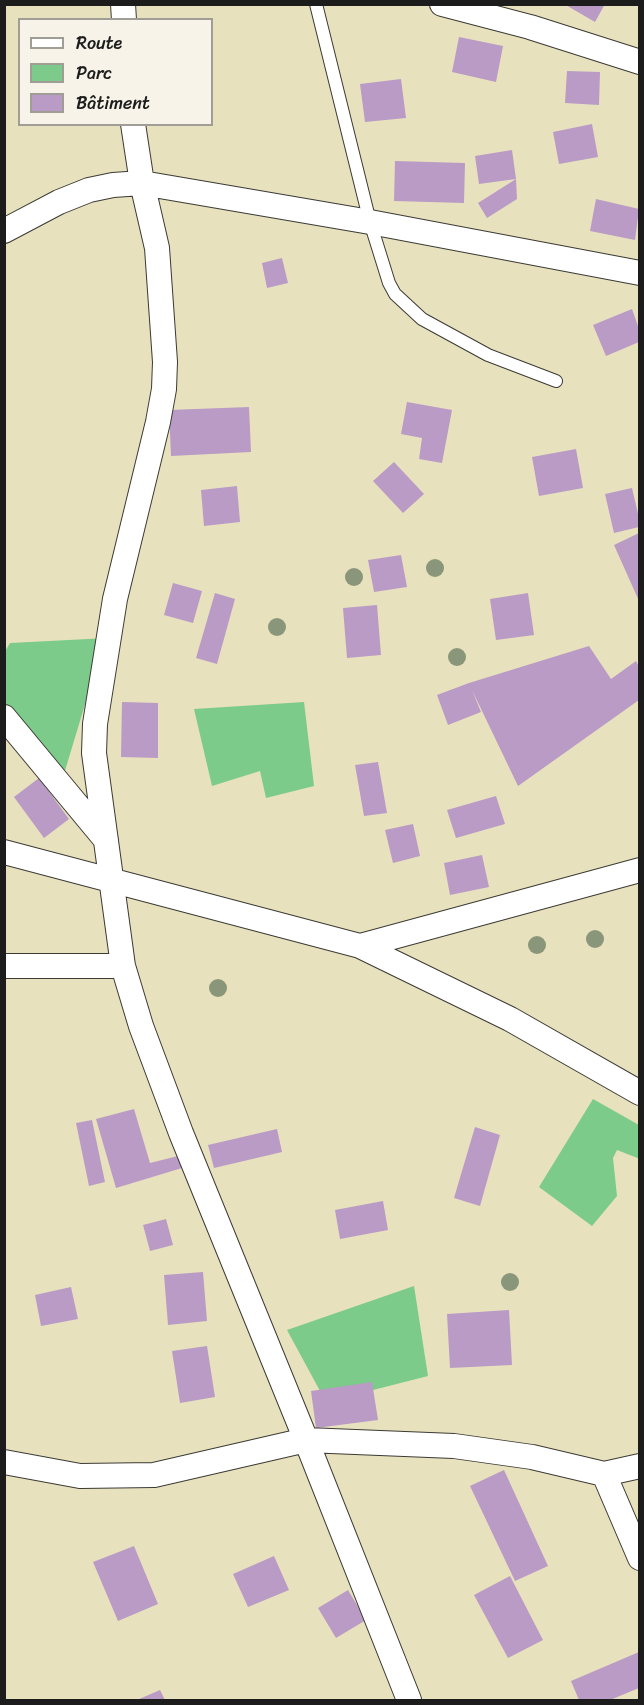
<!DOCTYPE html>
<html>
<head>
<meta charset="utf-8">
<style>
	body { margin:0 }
	#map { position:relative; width:644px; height:1705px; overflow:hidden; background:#e8e1be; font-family:Sriracha,sans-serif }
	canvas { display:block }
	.frame { position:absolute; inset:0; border:6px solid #1c1c1c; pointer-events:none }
	.legend { position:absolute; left:18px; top:18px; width:195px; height:108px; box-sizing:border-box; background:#f7f3e8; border:2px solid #9f9d96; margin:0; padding:8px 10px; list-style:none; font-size:18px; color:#1c1c1c }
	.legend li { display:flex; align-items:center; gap:12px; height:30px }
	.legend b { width:30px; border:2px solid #9f9d96 }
</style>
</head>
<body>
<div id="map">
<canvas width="644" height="1705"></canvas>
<div class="frame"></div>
<ul class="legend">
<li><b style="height:8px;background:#fff"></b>Route</li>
<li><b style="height:16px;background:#7ccb8b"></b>Parc</li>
<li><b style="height:16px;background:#b99bc6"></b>Bâtiment</li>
</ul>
</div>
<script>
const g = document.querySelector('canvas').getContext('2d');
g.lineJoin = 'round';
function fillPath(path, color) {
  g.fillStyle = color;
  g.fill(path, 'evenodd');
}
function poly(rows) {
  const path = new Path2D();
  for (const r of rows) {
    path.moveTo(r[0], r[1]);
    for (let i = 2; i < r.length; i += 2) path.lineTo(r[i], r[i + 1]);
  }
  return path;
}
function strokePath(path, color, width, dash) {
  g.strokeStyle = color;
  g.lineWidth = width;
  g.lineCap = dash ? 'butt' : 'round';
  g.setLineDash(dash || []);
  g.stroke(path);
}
fillPath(poly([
	[108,638,89,691,61,784,5,718,4,653,10,643],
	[304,702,314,786,266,798,260,771,212,786,194,709],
	[593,1099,639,1125,640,1159,617,1150,613,1158,617,1196,592,1226,539,1187],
	[414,1286,428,1376,326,1402,287,1330]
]), '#7ccb8b');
fillPath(poly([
	[564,4,605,4,595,22],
	[459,37,503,46,496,82,452,72],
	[567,71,600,72,599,105,565,103],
	[401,79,406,118,365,122,360,84],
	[592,124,598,157,559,164,553,132],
	[512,150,516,179,517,199,487,218,478,203,516,179,479,184,475,156],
	[395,161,465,163,464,203,394,201],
	[596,199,639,209,635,240,590,231],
	[282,258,288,283,267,288,262,263],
	[632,309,639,329,639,342,606,356,593,325],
	[407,402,452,410,442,463,419,459,422,438,401,434],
	[249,407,251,452,171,456,169,410],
	[576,449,583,488,539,496,532,457],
	[394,462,424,494,403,513,373,481],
	[237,486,240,522,204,526,201,490],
	[632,488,639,518,639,527,614,533,605,494],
	[639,533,639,601,614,545],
	[401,555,407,587,374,592,368,560],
	[173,583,202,591,193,623,164,615],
	[215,593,235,599,217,664,196,658],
	[528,593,534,635,496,640,490,599],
	[377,605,381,655,347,658,343,608],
	[589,646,611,679,636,661,639,667,639,700,518,786,472,690,481,712,448,725,437,695,469,683],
	[122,702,158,703,158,758,121,757],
	[378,762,387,813,364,816,355,765],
	[39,778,69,819,44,838,14,797],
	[496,796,505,824,456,838,447,810],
	[413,824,420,856,393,863,385,830],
	[482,855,489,887,450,895,444,863],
	[134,1109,150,1163,178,1156,182,1168,116,1188,96,1119],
	[92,1120,105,1182,89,1186,76,1123],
	[475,1127,500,1135,480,1206,454,1198],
	[277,1129,282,1152,214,1168,208,1145],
	[383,1201,388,1230,340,1239,335,1210],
	[166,1219,173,1245,150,1251,143,1225],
	[203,1272,207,1321,168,1325,164,1275],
	[71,1287,78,1319,41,1326,35,1295],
	[509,1310,512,1365,450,1368,447,1314],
	[207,1346,215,1397,180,1403,172,1351],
	[372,1382,378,1420,316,1428,311,1391],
	[504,1470,548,1566,515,1581,470,1486],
	[134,1546,158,1604,118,1621,93,1562],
	[274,1556,289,1590,248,1607,233,1574],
	[510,1576,543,1640,508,1658,474,1595],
	[348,1590,366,1620,336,1638,318,1608],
	[639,1652,639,1688,610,1700,579,1700,571,1681],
	[160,1690,165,1700,137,1700]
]), '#b99bc6');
const lane = poly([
	[316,4,370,222,389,283,395,294,422,319,488,355,556,381]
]);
const street = poly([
	[123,4,124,20],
	[442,4,530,27,640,62],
	[133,124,142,183,157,248,165,362,164,389,158,422,115,599,95,724,94,753,123,966,141,1026,181,1133,306,1440,409,1700],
	[4,231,59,202,89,190,113,185,142,183,370,222,640,273],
	[4,717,106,840],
	[4,852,360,946,510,1019,640,1093],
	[360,946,640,870],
	[4,966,123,966],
	[4,1462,80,1476,154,1475,306,1440,454,1446,532,1457,604,1474,640,1466],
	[604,1474,640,1558]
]);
strokePath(lane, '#3b3a34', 14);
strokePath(street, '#3b3a34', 26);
strokePath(lane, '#fff', 12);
strokePath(street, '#fff', 24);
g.fillStyle = '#8a967a';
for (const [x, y] of [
	[435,568],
	[354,577],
	[277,627],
	[457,657],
	[595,939],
	[537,945],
	[218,988],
	[510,1282]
]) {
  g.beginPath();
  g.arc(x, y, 9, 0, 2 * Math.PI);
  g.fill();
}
</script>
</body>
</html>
